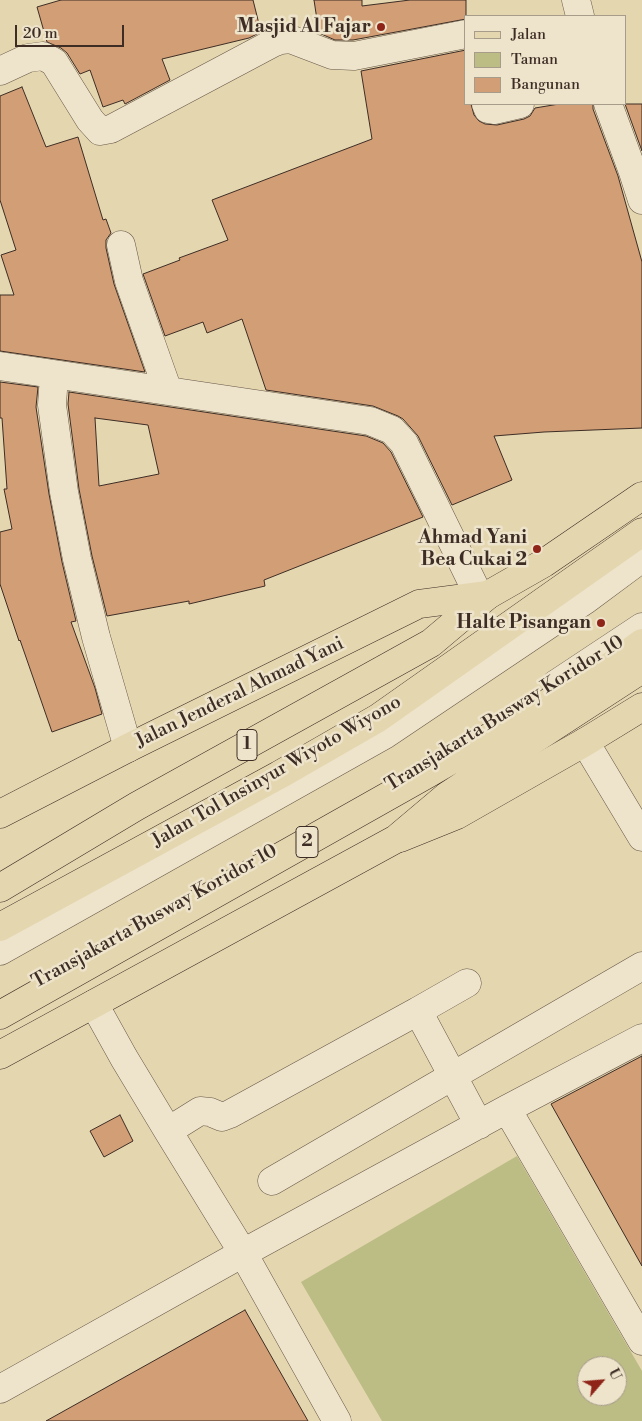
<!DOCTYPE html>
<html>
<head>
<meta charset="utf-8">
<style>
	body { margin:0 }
	#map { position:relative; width:642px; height:1421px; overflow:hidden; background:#e4d6af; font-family:"Libre Bodoni",serif }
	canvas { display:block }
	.legend { position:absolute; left:464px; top:15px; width:162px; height:90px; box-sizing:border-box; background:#ede4cb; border:1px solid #a79b89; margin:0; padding:6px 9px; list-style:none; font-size:15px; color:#3d2d25 }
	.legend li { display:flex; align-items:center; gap:10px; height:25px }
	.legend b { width:25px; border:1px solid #a79b89 }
	.north { position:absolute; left:577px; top:1356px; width:50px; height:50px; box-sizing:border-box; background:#ede4cb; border:1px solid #a79b89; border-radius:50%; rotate:63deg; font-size:14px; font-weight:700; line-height:20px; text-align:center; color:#3d2d25 }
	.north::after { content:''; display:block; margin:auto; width:18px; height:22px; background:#8f2418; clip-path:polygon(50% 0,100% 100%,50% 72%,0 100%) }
	.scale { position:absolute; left:15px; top:25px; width:109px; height:22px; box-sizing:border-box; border:2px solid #3d2d25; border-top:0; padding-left:6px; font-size:15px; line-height:18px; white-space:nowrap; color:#3d2d25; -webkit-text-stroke:4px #ede4cb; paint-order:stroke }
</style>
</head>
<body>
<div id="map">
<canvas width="642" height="1421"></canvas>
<ul class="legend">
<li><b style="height:6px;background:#e4d6af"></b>Jalan</li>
<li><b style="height:14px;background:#bcbc85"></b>Taman</li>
<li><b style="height:14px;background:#d29e76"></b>Bangunan</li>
</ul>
<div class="north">U</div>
<div class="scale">20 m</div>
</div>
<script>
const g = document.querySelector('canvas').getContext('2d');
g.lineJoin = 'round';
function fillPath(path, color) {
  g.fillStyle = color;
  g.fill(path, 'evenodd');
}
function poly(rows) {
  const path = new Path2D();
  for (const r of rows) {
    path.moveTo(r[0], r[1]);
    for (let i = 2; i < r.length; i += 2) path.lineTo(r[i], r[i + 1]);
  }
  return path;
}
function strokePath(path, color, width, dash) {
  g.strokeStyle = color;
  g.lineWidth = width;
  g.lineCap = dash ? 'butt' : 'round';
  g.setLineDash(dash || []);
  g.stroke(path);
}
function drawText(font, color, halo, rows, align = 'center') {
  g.font = font + ' "Libre Bodoni",serif';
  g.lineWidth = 5;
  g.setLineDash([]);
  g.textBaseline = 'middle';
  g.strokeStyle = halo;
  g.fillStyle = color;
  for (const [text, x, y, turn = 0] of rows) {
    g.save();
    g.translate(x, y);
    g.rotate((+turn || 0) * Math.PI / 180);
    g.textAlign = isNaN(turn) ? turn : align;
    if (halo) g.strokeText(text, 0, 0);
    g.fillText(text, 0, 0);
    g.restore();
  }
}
fillPath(poly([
	[517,1156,642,1371,642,1421,382,1421,301,1282],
	[587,1366,617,1366,617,1396,587,1396]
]), '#bcbc85');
const building = poly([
	[61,0,253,0,261,32,249,38,162,59,170,80,125,104,123,100,103,107,90,70,80,74,67,53,61,48,47,42,37,7,61,0],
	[314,0,362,0,362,6,410,0,466,0,466,19,353,40,335,40,319,33,314,0],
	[466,50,466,104,471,104,474,115,479,121,485,124,497,125,524,119,530,116,535,108,559,104,593,104,593,109,618,176,642,262,642,428,544,432,494,436,512,480,452,505,418,436,403,419,398,416,373,406,266,390,242,319,207,333,203,322,165,336,143,274,180,260,179,258,228,240,212,200,372,139,361,71,466,50],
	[22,87,46,147,78,137,103,220,106,219,111,233,106,240,106,248,114,284,145,372,0,351,0,295,14,295,1,255,16,250,0,200,0,96,22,87],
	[625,104,642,104,642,151,625,104],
	[0,382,38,387,36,407,49,494,62,562,76,621,71,622,95,688,102,714,52,732,20,640,19,641,0,584,0,532,12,529,4,489,7,489,2,418,0,418,0,382],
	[69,392,366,436,383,443,391,452,423,517,264,580,265,586,189,604,189,601,107,616,92,556,79,489,68,404,69,392],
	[95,418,148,425,159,474,99,486,95,418],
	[642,1056,642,1266,551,1104,642,1056],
	[120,1115,133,1141,104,1157,90,1131,120,1115],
	[245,1310,308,1421,46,1421,245,1310]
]);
fillPath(building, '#d29e76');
strokePath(building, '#3d2d25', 1);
const minor = poly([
	[576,0,580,16],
	[0,71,28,58,43,56,54,62,90,120,100,131,111,129,273,43,281,40,290,39,332,55,354,56,466,34],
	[486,104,488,109,494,110,520,104],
	[608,104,633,172,642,200],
	[121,245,129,281,168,391],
	[0,366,370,421,392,430,404,443,479,596],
	[54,375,52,405,64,492,77,559,96,637,128,748],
	[556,684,642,627],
	[585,742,642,837],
	[0,951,386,734,584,601,642,558],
	[94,1004,124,1058,168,1131,243,1253,337,1421],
	[418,1011,467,983],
	[507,1109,642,1341],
	[168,1131,200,1111,210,1112,222,1117,230,1114,418,1011,479,1125],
	[272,1181,642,966],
	[0,1389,243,1253,507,1109,642,1038]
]);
const major = poly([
	[0,814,128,748,419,604,488,595],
	[400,838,457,815,585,742,642,707]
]);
const highway = poly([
	[0,888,137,806,431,643,488,595,544,563,642,496],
	[0,927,279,775,378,718,642,532],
	[0,1015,429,773,612,665,642,643],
	[0,1055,396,839,447,796,642,669]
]);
strokePath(minor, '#675748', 29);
strokePath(major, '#3d2d25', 29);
strokePath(highway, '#3d2d25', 29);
strokePath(minor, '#ede4cb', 28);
strokePath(major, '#e4d6af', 28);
strokePath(highway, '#e4d6af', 28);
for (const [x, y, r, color] of [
	[381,27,5,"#8f2418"],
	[537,549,5,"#8f2418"],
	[601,623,5,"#8f2418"]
]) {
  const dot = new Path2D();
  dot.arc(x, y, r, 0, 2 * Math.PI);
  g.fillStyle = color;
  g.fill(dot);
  strokePath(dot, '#ede4cb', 2);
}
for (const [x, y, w] of [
	[247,745,20],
	[307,842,22]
]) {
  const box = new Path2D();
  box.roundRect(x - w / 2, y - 15.5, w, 31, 4);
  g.fillStyle = '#ede4cb';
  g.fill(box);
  strokePath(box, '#3d2d25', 1);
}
drawText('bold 18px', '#3d2d25', null, [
	["1",247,745],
	["2",307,842]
]);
drawText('bold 19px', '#3d2d25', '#ede4cb', [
	["Masjid Al Fajar",371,27],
	["Ahmad Yani",527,538],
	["Bea Cukai 2",527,560],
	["Halte Pisangan",591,623]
], 'right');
drawText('19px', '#3d2d25', '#ede4cb', [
	["Jalan Jenderal Ahmad Yani",240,693,-26],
	["Transjakarta Busway Koridor 10",505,714,-32],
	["Jalan Tol Insinyur Wiyoto Wiyono",277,772,-30],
	["Transjakarta Busway Koridor 10",155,917,-29]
]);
</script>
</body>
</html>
